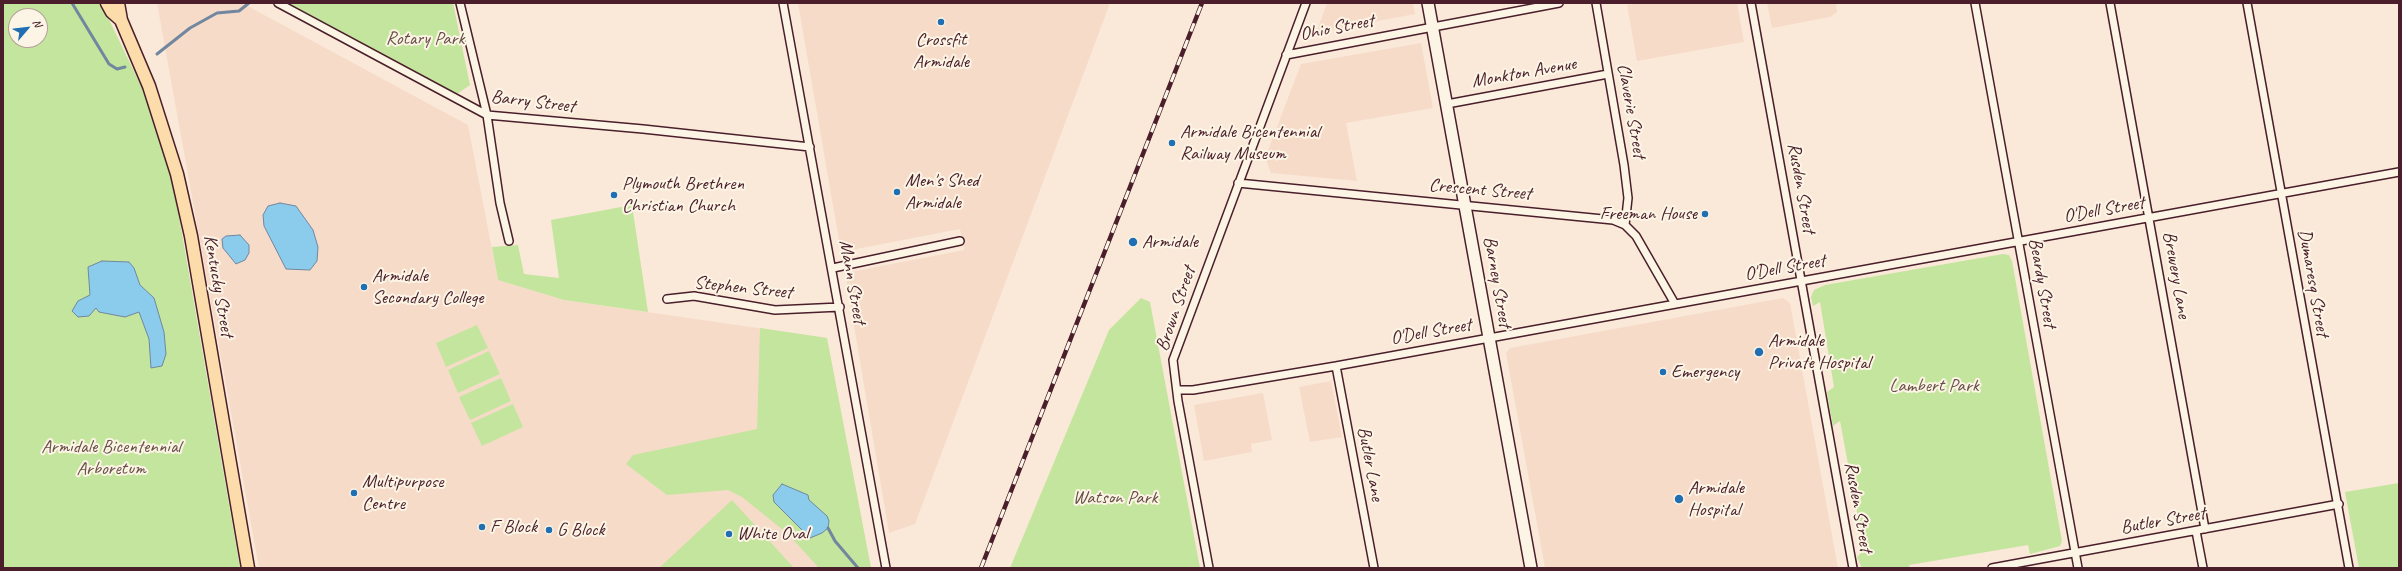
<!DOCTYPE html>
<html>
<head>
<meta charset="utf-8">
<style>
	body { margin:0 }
	#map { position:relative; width:2402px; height:571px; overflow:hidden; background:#fae9d8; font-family:Caveat,sans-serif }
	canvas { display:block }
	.frame { position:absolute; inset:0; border:4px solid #4a1f2b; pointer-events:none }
	.north { position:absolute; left:8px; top:8px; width:40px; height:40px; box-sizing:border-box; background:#fcf5e5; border:1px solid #b59f9b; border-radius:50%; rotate:62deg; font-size:11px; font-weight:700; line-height:16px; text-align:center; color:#4a1f2b }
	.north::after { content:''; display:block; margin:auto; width:14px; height:18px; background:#1f6fb2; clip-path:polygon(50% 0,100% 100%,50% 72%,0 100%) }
</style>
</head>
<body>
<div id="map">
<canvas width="2402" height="571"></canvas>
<div class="frame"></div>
<div class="north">N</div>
</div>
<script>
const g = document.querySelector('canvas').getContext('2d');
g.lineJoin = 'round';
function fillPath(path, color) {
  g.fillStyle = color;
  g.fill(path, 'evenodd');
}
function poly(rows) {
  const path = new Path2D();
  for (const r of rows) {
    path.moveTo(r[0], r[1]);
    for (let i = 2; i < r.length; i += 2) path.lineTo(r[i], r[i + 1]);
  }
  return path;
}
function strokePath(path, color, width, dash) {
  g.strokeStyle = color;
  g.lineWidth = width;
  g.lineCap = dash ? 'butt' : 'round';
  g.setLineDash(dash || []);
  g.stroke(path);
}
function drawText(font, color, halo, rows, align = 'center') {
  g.font = font + ' Caveat,sans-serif';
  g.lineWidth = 4;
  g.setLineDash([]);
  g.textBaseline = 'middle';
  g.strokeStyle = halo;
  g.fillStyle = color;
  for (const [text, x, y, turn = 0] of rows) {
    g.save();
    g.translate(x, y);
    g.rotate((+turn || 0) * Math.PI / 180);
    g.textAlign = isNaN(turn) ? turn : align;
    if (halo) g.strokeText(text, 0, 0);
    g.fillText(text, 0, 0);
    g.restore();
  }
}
fillPath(poly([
	[157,3,242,3,468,125,498,280,564,300,827,338,871,568,259,568],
	[798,3,1110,3,915,524,889,533,845,273,964,250,960,229,841,252],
	[1327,3,1413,3,1415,14,1316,33],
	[1641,3,1737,3,1744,42,1637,61,1627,5],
	[1767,3,1836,3,1837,12,1830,17,1772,28],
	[1421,43,1433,108,1346,123,1357,181,1271,173,1265,158,1301,64],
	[1783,298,1790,303,1838,568,1545,568,1506,353,1510,348],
	[1331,381,1342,437,1310,442,1299,387],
	[1263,393,1272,440,1251,444,1252,452,1204,461,1194,405]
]), '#f7dbc9');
fillPath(poly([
	[3,3,101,3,144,92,156,124,173,182,240,568,3,568],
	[16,16,40,16,40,40,16,40],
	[286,3,453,3,470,85,457,94],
	[632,205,648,312,564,300,498,280,492,247,518,245,524,274,559,278,551,220],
	[2003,254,2009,255,2012,261,2062,541,2060,546,2030,554,2028,545,1909,565,1910,568,1862,568,1857,557,1864,550,1840,421,1833,426,1827,392,1834,387,1820,302,1813,306,1811,297,1814,290,1825,285],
	[1141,298,1150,302,1200,568,1010,568,1109,330],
	[477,325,488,348,446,367,436,343],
	[760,328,827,338,871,568,819,568,788,534,742,497,728,490,667,495,626,464,633,455,757,429],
	[489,351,500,374,458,393,448,370],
	[501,378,511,401,470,420,459,397],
	[513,404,523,427,482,446,471,423],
	[2399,483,2399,568,2359,568,2345,492],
	[732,500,794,568,659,568]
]), '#c4e59d');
const water = poly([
	[280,203,296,206,313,230,318,247,317,261,310,270,286,269,264,226,263,215,268,206,280,203],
	[240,235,249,245,249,253,245,260,236,264,223,248,222,239,226,236,240,235],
	[102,261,129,262,134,268,140,285,154,298,164,332,166,354,162,366,151,368,149,339,139,312,125,317,99,312,96,308,89,316,78,317,72,311,78,301,90,295,88,267,102,261],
	[782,484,808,495,809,500,827,516,829,521,828,528,822,533,810,538,774,502,773,495,782,484]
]);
fillPath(water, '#8bccec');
strokePath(water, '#71879f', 1);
strokePath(poly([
	[72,3,109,64,117,69,125,67],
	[157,54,190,28,217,13,239,11,249,3],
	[828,528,835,541,858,568]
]), '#71879f', 3);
const street = poly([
	[278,3,487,115,643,129,810,147],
	[460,3,487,115,500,203,509,241],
	[783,3,886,568],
	[1596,3,1624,165,1628,198,1625,225],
	[1751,3,1853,568],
	[1975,3,2078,568],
	[2110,3,2205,529],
	[2247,3,2349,568],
	[1286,55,1559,3],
	[1447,104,1608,74],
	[1238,183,1613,220,1625,225,1636,236,1675,304],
	[833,268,960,241],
	[667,299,694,296,775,310,840,307],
	[1336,366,1374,568],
	[1177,390,1193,390,1336,366,2399,172],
	[2196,531,2203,568],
	[1209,568,1178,401,1173,360,1306,3],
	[1992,568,2339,504]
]);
const secondary = poly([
	[1428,3,1531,568]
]);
const primary = poly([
	[107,3,112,12,121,20],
	[118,3,121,20,149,86,177,174,191,236,248,568]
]);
strokePath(street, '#4a1f2b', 10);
strokePath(secondary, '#4a1f2b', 14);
strokePath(primary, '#4a1f2b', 15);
strokePath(street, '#fcf5e5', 7);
strokePath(secondary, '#fcf5e5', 11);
strokePath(primary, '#fddcac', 12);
const rail = poly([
	[981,568,1202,3]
]);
strokePath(rail, '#4a1f2b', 4.5);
strokePath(rail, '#fcf5e5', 3, [9]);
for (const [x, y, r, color] of [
	[941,22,4,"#1f6fb2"],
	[1172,143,4,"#1f6fb2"],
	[897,192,4,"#1f6fb2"],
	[614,195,4,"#1f6fb2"],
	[1705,214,4,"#1f6fb2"],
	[1133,242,5,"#1f6fb2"],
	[364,287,4,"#1f6fb2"],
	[1759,352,5,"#1f6fb2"],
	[1663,372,4,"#1f6fb2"],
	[354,493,4,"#1f6fb2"],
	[1679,499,5,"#1f6fb2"],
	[482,527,4,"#1f6fb2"],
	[549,530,4,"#1f6fb2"],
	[729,534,4,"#1f6fb2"]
]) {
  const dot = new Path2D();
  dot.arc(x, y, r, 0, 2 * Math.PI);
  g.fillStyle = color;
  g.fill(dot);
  strokePath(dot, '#fcf5e5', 1.5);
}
drawText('19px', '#4a1f2b', '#fcf5e5', [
	["Ohio Street",1337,28,-11],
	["Monkton Avenue",1524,73,-10],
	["Barry Street",533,102,7],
	["Claverie Street",1631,111,80],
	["Rusden Street",1801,188,80],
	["Crescent Street",1480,190,5],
	["O'Dell Street",2104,210,-10],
	["O'Dell Street",1785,268,-10],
	["Brewery Lane",2176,275,80],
	["Mann Street",852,282,80],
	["Barney Street",1497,282,80],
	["Beardy Street",2042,283,80],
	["Dumaresq Street",2313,283,80],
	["Kentucky Street",218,286,80],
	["Stephen Street",743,288,6],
	["Brown Street",1176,309,-71],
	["O'Dell Street",1431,332,-10],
	["Butler Lane",1370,464,79],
	["Rusden Street",1858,507,80],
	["Butler Street",2163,521,-10]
]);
drawText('19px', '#685048', '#fcf5e5', [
	["Rotary Park",425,39],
	["Lambert Park",1934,386],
	["Armidale Bicentennial",111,447],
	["Arboretum",111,469],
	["Watson Park",1115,498]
]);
drawText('19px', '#4a1f2b', '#fcf5e5', [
	["Crossfit",941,40,"center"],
	["Armidale",941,62,"center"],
	["Armidale Bicentennial",1180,132],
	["Railway Museum",1180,154],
	["Men's Shed",905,181],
	["Armidale",905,203],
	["Plymouth Brethren",622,184],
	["Christian Church",622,206],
	["Freeman House",1697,214,"right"],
	["Armidale",1142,242],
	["Armidale",372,276],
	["Secondary College",372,298],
	["Armidale",1768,341],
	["Private Hospital",1768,363],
	["Emergency",1671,372],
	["Multipurpose",362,482],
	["Centre",362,504],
	["Armidale",1688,488],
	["Hospital",1688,510],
	["F Block",490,527],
	["G Block",557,530],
	["White Oval",737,534]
], 'left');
</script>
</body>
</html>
